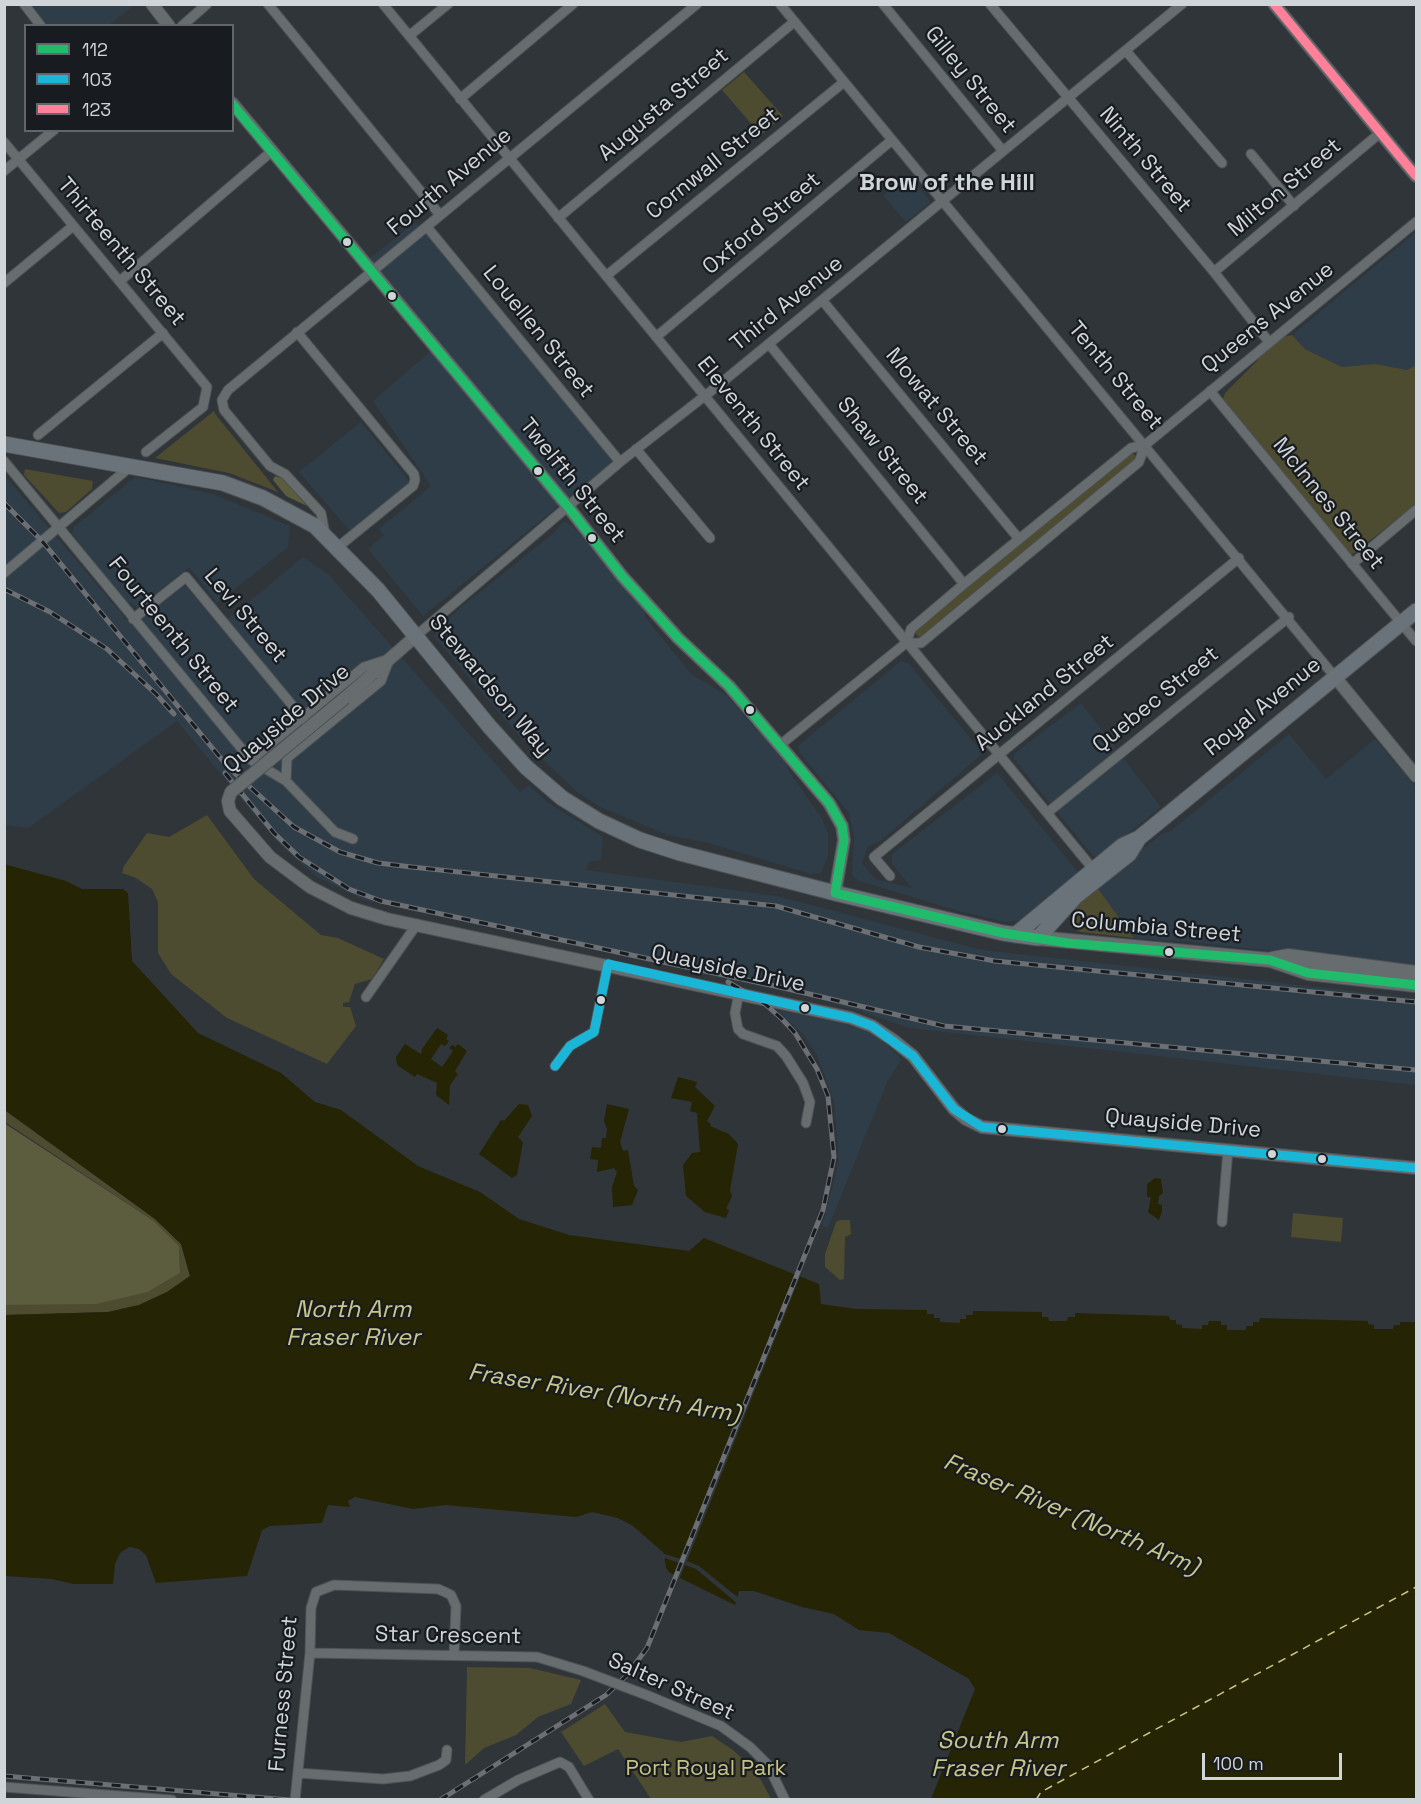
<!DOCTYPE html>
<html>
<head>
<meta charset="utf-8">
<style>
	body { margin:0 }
	#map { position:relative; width:1421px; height:1804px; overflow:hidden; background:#303539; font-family:"Space Grotesk",sans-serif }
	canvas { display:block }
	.frame { position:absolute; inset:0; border:6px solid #d0d5da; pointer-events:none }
	.legend { position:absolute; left:24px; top:24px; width:210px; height:108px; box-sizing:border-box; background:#181c20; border:2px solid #62666a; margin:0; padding:8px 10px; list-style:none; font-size:18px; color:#d0d5da }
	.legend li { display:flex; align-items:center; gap:12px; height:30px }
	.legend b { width:30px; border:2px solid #62666a }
	.scale { position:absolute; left:1202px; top:1753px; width:140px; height:27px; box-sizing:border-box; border:3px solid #d0d5da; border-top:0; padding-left:8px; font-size:18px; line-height:21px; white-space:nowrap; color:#d0d5da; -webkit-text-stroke:4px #181c20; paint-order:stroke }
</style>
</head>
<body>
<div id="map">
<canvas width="1421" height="1804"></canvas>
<div class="frame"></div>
<ul class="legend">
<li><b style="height:8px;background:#20bc6c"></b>112</li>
<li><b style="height:8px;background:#1ab6d8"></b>103</li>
<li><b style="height:8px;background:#ff8098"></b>123</li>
</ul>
<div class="scale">100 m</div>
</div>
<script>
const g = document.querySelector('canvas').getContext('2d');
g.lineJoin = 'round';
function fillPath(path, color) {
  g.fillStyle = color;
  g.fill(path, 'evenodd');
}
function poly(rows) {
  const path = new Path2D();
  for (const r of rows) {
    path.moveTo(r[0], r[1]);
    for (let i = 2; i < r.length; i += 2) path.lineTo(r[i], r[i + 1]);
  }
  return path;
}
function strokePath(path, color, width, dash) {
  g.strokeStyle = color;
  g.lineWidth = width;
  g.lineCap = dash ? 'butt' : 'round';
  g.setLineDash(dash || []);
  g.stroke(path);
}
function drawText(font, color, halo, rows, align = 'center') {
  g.font = font + ' "Space Grotesk",sans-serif';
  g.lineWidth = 4.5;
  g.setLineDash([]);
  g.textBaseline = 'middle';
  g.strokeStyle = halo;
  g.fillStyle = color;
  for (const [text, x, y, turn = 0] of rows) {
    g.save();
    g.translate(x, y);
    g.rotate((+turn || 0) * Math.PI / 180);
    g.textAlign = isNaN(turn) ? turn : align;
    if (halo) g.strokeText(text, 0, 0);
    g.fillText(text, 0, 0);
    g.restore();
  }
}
fillPath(poly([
	[31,5,134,5,108,26,48,25],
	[908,174,931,202,906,222,883,195],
	[416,222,616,450,609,465,423,616,368,549,384,535,379,529,431,486,373,401,431,351,360,266],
	[1416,232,1416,365,1407,370,1376,364,1342,367,1305,349,1292,335],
	[361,422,410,482,350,531,299,472],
	[4,475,132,626,185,585,219,626,303,557,329,575,520,792,529,785,547,802,603,837,601,860,589,862,586,870,777,896,982,950,1416,998,1416,1085,910,1028,828,1001,364,900,317,877,278,843,177,721,28,828,5,825],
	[135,477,213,494,290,526,288,547,217,603,189,567,138,608,123,599,72,533,74,527],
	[565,522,573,526,644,611,645,617,691,674,726,695,757,731,765,735,787,763,787,768,822,819,828,833,828,855,821,873,811,874,709,843,668,835,600,807,576,791,519,736,435,638,436,631,460,608,555,532,561,523],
	[901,661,909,664,980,750,981,755,880,841,868,846,862,863,875,879,912,888,892,864,892,854,997,773,1078,872,1021,920,1006,922,962,912,859,881,852,876,854,838,849,813,800,753,798,746],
	[1081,703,1161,807,1098,857,1093,856,1013,758,1015,753],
	[1289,734,1326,779,1375,739,1416,787,1416,967,1191,942,1134,938,1096,886,1163,833,1171,831],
	[777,1010,845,1024,868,1032,885,1043,901,1059,887,1082,828,1228,822,1226,839,1161,834,1101,817,1055,803,1034]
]), '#2f3d48');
fillPath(poly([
	[744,72,783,116,761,135,722,90],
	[1292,335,1305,349,1342,367,1376,364,1407,370,1416,365,1416,504,1353,554,1348,553,1223,399,1225,393,1258,360,1259,356,1282,337],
	[214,411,216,415,278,492,229,473,155,458],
	[1132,452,1138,459,920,638,914,632],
	[25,469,93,481,92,489,66,512,59,513,24,475],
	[207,815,254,879,321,935,338,938,384,959,372,979,355,984,349,1002,343,1003,343,1007,350,1007,356,1026,327,1064,227,1018,171,974,158,953,158,902,152,889,136,878,122,873,124,866,147,833,169,837],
	[1096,886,1134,938,1080,932,1071,927,1071,911],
	[4,1110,155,1219,181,1244,190,1276,167,1292,139,1305,108,1312,5,1315,5,1305,148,1292,180,1273,179,1246,154,1221,5,1122],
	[1293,1213,1343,1218,1341,1242,1291,1237],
	[840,1220,850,1220,851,1234,845,1237,844,1279,840,1280,825,1267,825,1254,836,1222],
	[467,1667,530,1668,581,1680,571,1704,538,1717,516,1735,484,1748,465,1765],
	[605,1704,625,1732,681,1742,712,1736,733,1750,750,1766,761,1780,771,1799,651,1799,618,1749,584,1766,561,1732]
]), '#4d4b30');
fillPath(poly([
	[275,476,284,479,307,506,286,496,273,480],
	[4,1123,154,1221,179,1246,180,1273,148,1292,96,1304,5,1305]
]), '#5c5c3e');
fillPath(poly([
	[4,864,66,881,82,889,123,889,128,893,132,961,198,1033,281,1073,315,1102,341,1110,418,1166,480,1192,519,1219,569,1235,689,1251,704,1238,819,1284,821,1304,856,1309,927,1310,927,1314,934,1314,934,1318,940,1318,940,1322,960,1323,960,1319,966,1319,966,1315,973,1315,973,1311,1042,1312,1042,1317,1048,1317,1049,1321,1067,1321,1068,1317,1075,1317,1075,1313,1169,1316,1170,1320,1176,1320,1176,1324,1182,1325,1182,1328,1202,1329,1202,1325,1208,1325,1209,1321,1221,1321,1221,1325,1227,1325,1227,1330,1246,1330,1246,1326,1253,1326,1253,1322,1259,1322,1260,1318,1368,1321,1368,1324,1374,1325,1374,1329,1393,1329,1394,1325,1400,1325,1400,1322,1416,1322,1416,1799,931,1799,975,1689,969,1679,889,1633,859,1630,834,1614,802,1607,754,1591,739,1591,735,1605,670,1573,666,1568,664,1553,633,1526,618,1518,592,1512,576,1517,446,1505,413,1509,355,1497,348,1501,350,1507,328,1505,322,1523,270,1526,262,1530,247,1576,156,1583,146,1555,139,1549,129,1547,120,1553,115,1564,113,1584,73,1584,52,1579,5,1576,5,1315,108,1312,139,1305,167,1292,190,1276,181,1244,155,1219,5,1110],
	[437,1028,448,1035,446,1039,449,1041,445,1046,441,1044,431,1059,442,1067,453,1051,449,1048,452,1045,455,1047,458,1044,467,1051,455,1071,458,1074,450,1085,449,1105,436,1095,437,1083,417,1074,415,1077,397,1065,396,1057,405,1044,421,1054,422,1049],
	[678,1077,697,1082,695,1087,715,1106,707,1121,711,1124,710,1126,729,1134,738,1144,730,1190,732,1196,726,1209,729,1210,726,1218,705,1212,686,1196,683,1165,692,1153,700,1152,697,1113,690,1111,692,1102,671,1098],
	[519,1104,528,1105,532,1116,518,1137,523,1142,517,1175,512,1178,479,1154,501,1120,504,1121],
	[607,1104,629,1109,620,1142,623,1151,628,1150,634,1186,638,1190,632,1205,613,1207,612,1187,617,1172,614,1168,597,1172,598,1160,590,1159,592,1147,601,1148,602,1138,606,1138,607,1129,604,1121],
	[1155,1178,1161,1179,1163,1193,1159,1196,1158,1204,1162,1205,1162,1211,1159,1220,1148,1212,1151,1197,1147,1197,1147,1184]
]), '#252405');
fillPath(poly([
	[796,1272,801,1274,687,1561,699,1566,740,1599,738,1604,696,1569,685,1565,678,1582,673,1579,679,1563,662,1557,658,1552,681,1559]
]), '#303539');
strokePath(poly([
	[1036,1800,1041,1792,1416,1587]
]), '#c9c788', 1.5, [8, 6]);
const minor = poly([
	[24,4,41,26],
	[268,4,440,215],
	[383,4,1093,869],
	[780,4,1335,677],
	[883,4,1003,151],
	[990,4,1214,272,1269,342],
	[182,26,207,4],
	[409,36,448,4],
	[1126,51,1222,163],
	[460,99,573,4],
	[4,142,207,387,203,407,146,452],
	[1251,154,1294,206],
	[4,171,54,130],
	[558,218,794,22],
	[427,227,620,462],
	[1214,272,1380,133],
	[606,276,844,82],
	[120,281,272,151],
	[4,283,73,226],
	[822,300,1019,539],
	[297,332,414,474,415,480,413,486,338,547],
	[656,337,892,140],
	[769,344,964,584],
	[1210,391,1416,641],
	[38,435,163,333],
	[636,449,710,538],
	[4,461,251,760,286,781,335,832,353,839],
	[325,534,321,513,285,474,270,466,224,410,222,400,228,390,697,4],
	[1352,564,1416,510],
	[4,573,131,466],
	[133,619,186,577,316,734],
	[417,635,620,462,715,388,1182,4],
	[906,643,921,643,1139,462,1145,445],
	[780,745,906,643,911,629,964,584,1131,448,1145,445,1416,222],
	[251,760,364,667,386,660],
	[286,781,287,758,381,681,389,660],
	[1047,813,1289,617],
	[890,876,874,857,1239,558],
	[739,993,735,1013,738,1029,743,1034,777,1046,786,1056,803,1083,810,1102,806,1123],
	[366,997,417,924],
	[555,1066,570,1046,594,1032,608,964],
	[1222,1222,1228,1150],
	[310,1653,537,1657,583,1671],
	[649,1696,721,1726,750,1747,768,1765,785,1800],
	[298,1773,383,1779,410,1776,439,1765,446,1760,447,1750],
	[4,1787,172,1800],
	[295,1800,310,1653,311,1608,316,1592,334,1585,438,1589,445,1592,451,1595,456,1606,454,1655],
	[484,1800,518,1780,560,1762,569,1767,589,1800]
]);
const tertiary = poly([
	[152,4,169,26],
	[1274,4,1416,176],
	[232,103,569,508,622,576,678,638,729,686,829,803,842,826,844,840,835,893],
	[1335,677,1416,776],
	[345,698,417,635],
	[231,792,228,801,230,811,270,857,310,887,351,908,387,919,851,1018,872,1026,893,1040,913,1056,954,1109,966,1119,982,1127,1416,1168]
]);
const secondary = poly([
	[1038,938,1270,960,1308,973,1416,985],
	[1272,959,1288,956,1416,973]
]);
const primary = poly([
	[4,444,223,483,263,498,315,526,378,590,489,726,526,767,562,798,599,821,640,840,680,853,835,893,1003,933,1038,938,1076,896,1129,854,1139,838],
	[1015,935,1122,846,1139,838,1155,825,1416,611]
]);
strokePath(minor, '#4d5255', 11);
strokePath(tertiary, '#4d5255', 14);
strokePath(secondary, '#4d5255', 16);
strokePath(primary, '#4d5255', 17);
strokePath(minor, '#676c6f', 9);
strokePath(tertiary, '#676c6f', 12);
strokePath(secondary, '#676c6f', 14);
strokePath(primary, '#6b737a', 15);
const rail = poly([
	[4,503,42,541,228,767,294,827,340,852,378,863,412,867,776,906,919,947,995,961,1416,1002],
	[4,589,50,612,107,649,156,694,174,714],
	[225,773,274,833,299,857,349,889,381,901,784,988,944,1026,1416,1070],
	[4,1776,289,1800],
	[440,1800,606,1695,627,1675,647,1648,823,1210,834,1157,828,1096,817,1069,795,1033,782,1019,765,1004,728,982]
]);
strokePath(rail, '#6c7074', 5);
strokePath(rail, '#181c20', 3, [9]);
const minorBridge = poly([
	[583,1671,649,1696]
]);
const tertiaryBridge = poly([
	[231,792,345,698]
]);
strokePath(minorBridge, '#4d5255', 11, []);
strokePath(tertiaryBridge, '#4d5255', 14, []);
strokePath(minorBridge, '#676c6f', 9);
strokePath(tertiaryBridge, '#676c6f', 12);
strokePath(poly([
	[232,104,569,508,622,576,678,638,729,686,829,803,842,826,844,840,835,893],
	[835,893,1003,933,1068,943,1270,960,1308,973,1416,985]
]), '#20bc6c', 9);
strokePath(poly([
	[608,964,851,1018,872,1026,913,1056,954,1109,982,1127,1416,1168],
	[555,1066,570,1046,594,1032,608,964]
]), '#1ab6d8', 9);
strokePath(poly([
	[1274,4,1416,176]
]), '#ff8098', 9);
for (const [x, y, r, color] of [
	[347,242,5,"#d0d5da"],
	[392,296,5,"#d0d5da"],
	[538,471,5,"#d0d5da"],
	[592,538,5,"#d0d5da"],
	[750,710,5,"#d0d5da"],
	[1169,952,5,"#d0d5da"],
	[601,1000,5,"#d0d5da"],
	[805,1008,5,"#d0d5da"],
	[1002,1129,5,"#d0d5da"],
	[1272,1154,5,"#d0d5da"],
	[1322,1159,5,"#d0d5da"]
]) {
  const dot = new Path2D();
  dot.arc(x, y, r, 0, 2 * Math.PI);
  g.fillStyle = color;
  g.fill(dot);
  strokePath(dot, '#181c20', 2);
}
drawText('22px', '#d0d5da', '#181c20', [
	["Gilley Street",970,80,51],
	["Augusta Street",664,105,-40],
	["Ninth Street",1145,160,50],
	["Cornwall Street",713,164,-39],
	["Fourth Avenue",450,182,-40],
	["Milton Street",1285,188,-40],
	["Oxford Street",762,224,-40],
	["Thirteenth Street",121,252,50],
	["Third Avenue",787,304,-39],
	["Queens Avenue",1268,318,-39],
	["Louellen Street",538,332,51],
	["Tenth Street",1115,376,50],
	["Mowat Street",936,407,50],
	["Eleventh Street",753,424,51],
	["Shaw Street",882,451,51],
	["Twelfth Street",572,481,51],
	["McInnes Street",1328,504,51],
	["Levi Street",245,616,50],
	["Fourteenth Street",173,635,51],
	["Stewardson Way",490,686,50],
	["Auckland Street",1045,693,-39],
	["Quebec Street",1156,700,-39],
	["Royal Avenue",1263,707,-39],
	["Quayside Drive",287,719,-40],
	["Columbia Street",1156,928,5],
	["Quayside Drive",728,969,12],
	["Quayside Drive",1183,1124,5],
	["Star Crescent",448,1636,1],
	["Salter Street",671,1687,24],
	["Furness Street",284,1694,-85]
]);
drawText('22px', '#c5c384', '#181c20', [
	["Port Royal Park",706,1769]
]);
drawText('bold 24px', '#d0d5da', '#181c20', [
	["Brow of the Hill",947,183]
]);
drawText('italic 24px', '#c9c788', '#181c20', [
	["North Arm",353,1310],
	["Fraser River",353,1338],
	["Fraser River (North Arm)",604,1394,9],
	["Fraser River (North Arm)",1071,1515,23],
	["South Arm",998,1741],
	["Fraser River",998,1769]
]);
</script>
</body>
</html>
